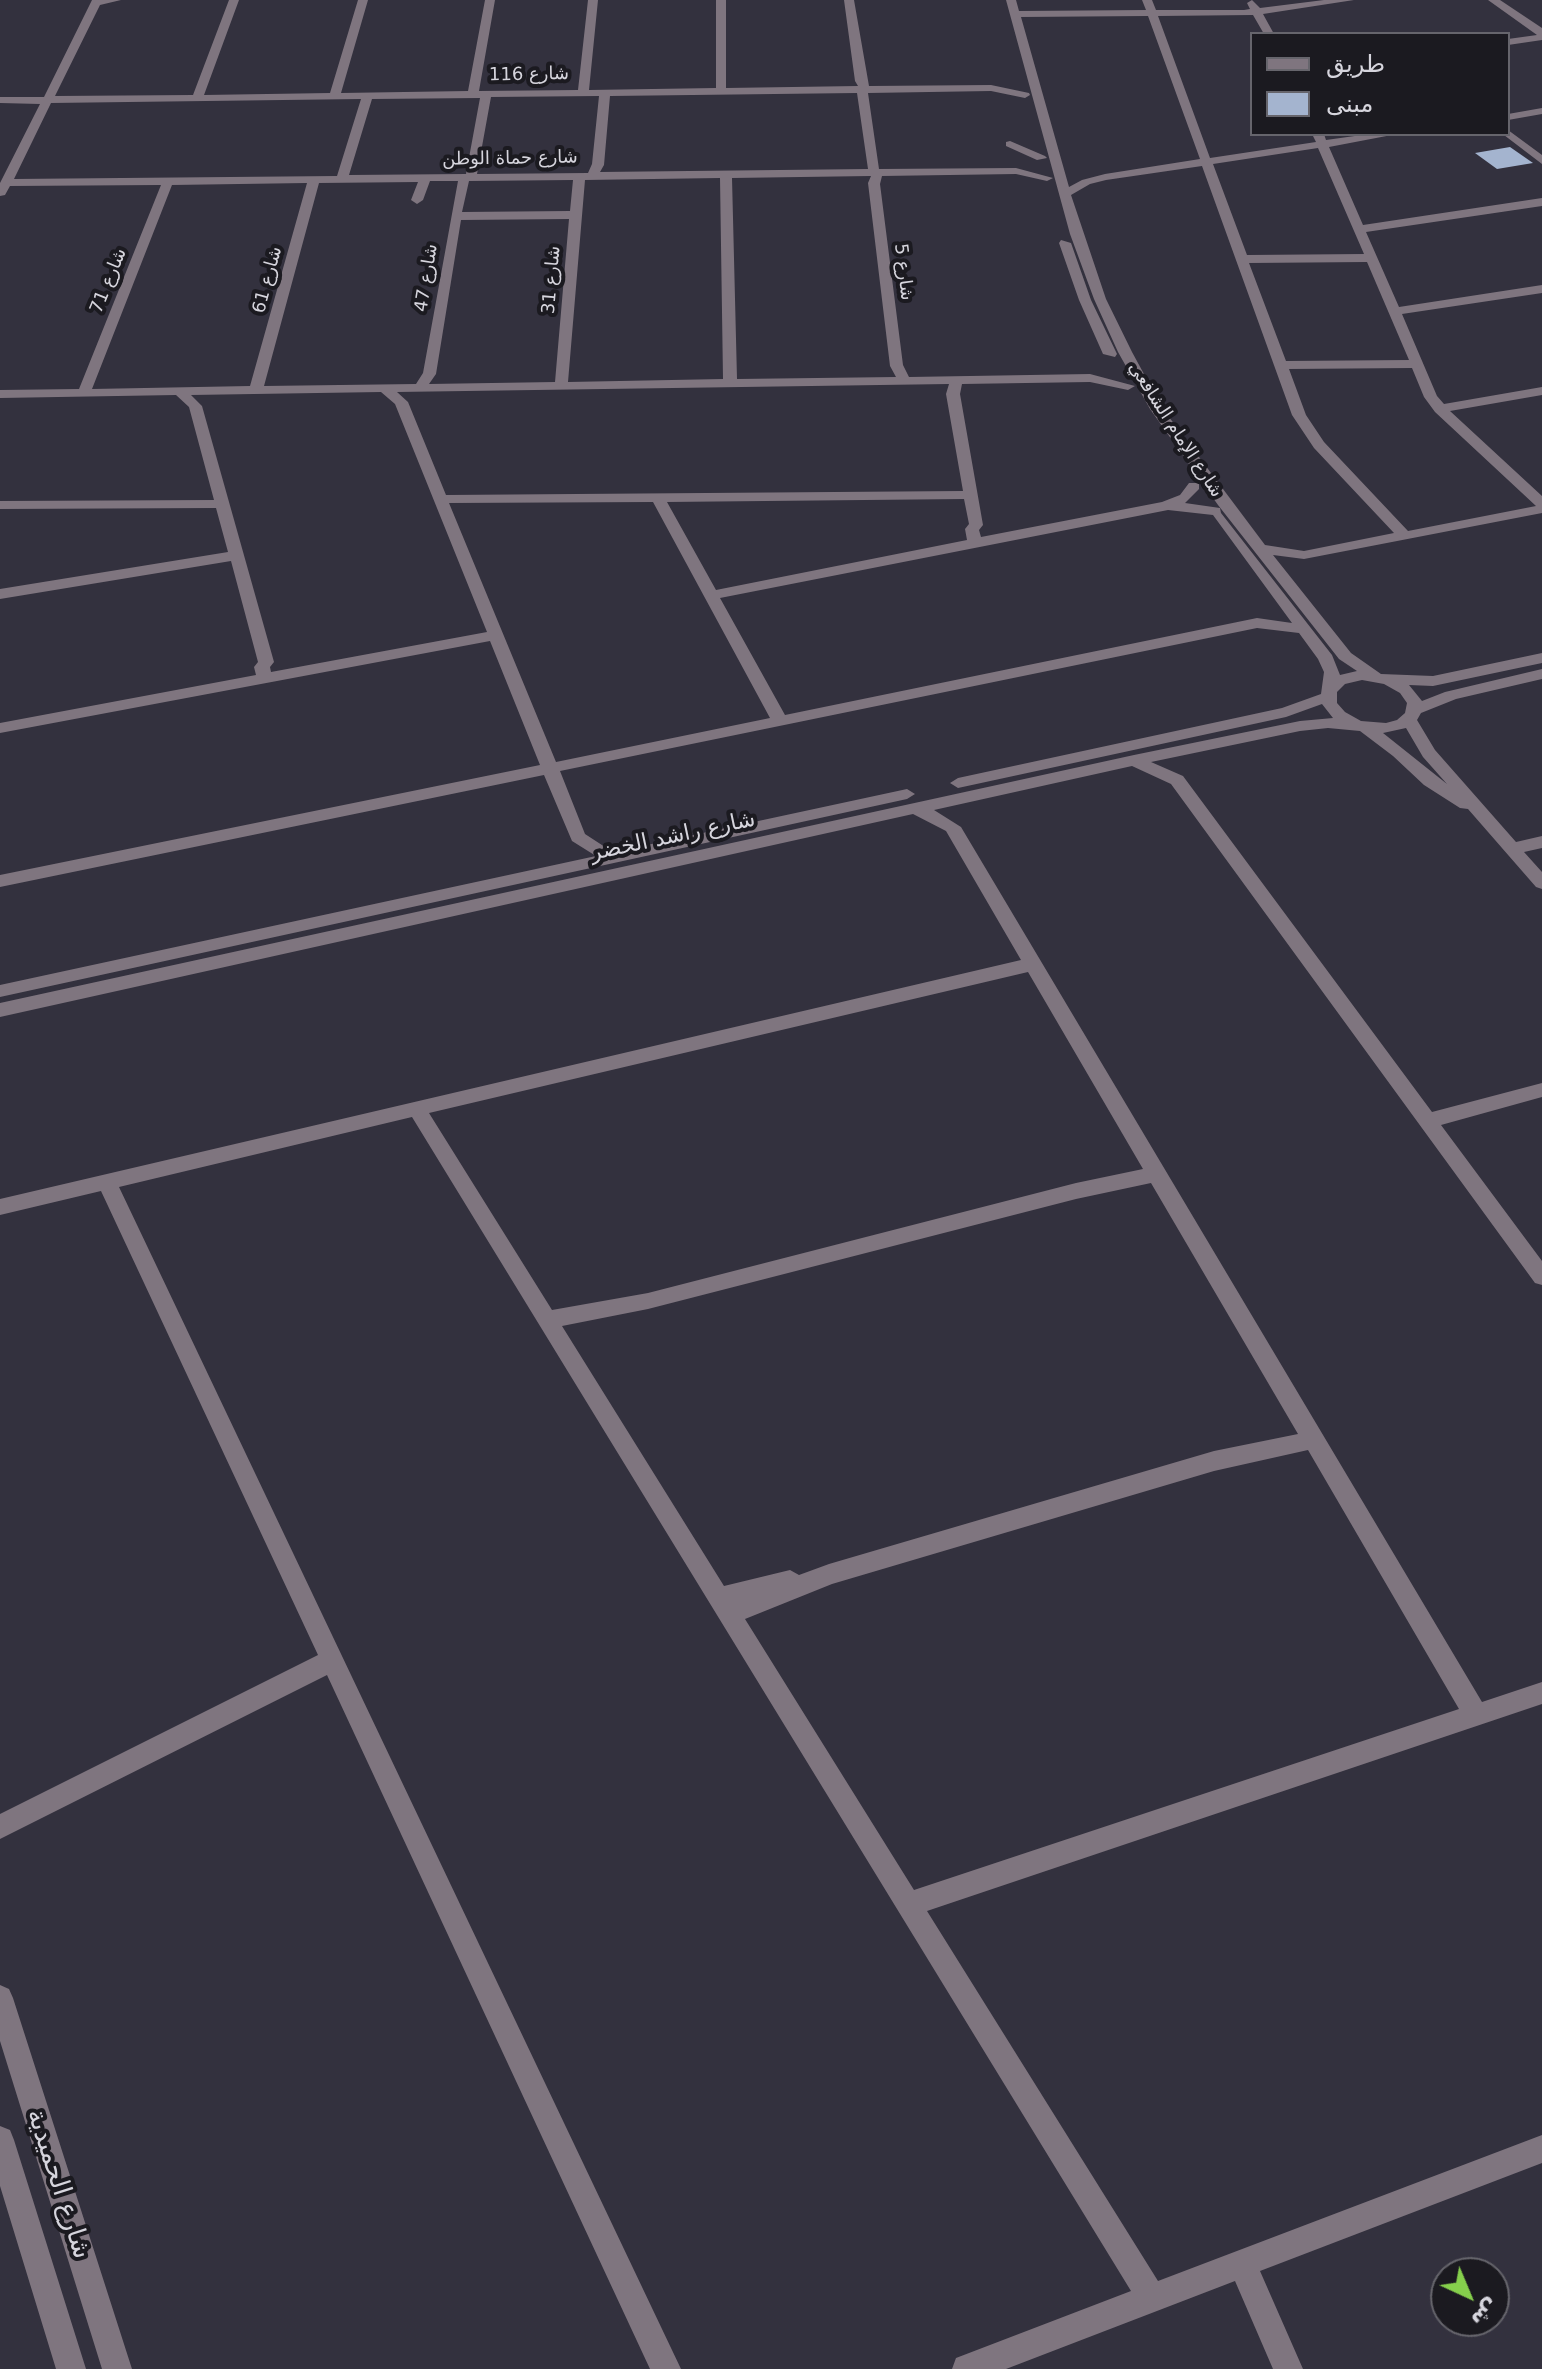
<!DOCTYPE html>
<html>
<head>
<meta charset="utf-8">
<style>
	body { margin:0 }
	#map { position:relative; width:1542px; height:2369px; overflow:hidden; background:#33313e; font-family:"DejaVu Sans","Noto Naskh Arabic",sans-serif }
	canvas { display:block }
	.legend { position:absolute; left:1250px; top:32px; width:260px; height:104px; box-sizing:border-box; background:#1b1a20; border:2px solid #66656c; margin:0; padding:10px 14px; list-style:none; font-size:24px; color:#d6d5dd }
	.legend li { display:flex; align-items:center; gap:16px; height:40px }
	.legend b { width:40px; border:2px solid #66656c }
	.north { position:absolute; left:1430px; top:2257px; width:80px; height:80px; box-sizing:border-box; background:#1b1a20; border:2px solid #66656c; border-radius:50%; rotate:136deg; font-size:22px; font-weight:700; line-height:32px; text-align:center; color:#d6d5dd }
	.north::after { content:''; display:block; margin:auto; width:28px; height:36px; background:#85cf4c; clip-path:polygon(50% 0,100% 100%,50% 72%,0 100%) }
</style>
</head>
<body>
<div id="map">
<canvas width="1542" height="2369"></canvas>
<ul class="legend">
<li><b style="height:10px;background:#7f757f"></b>طريق</li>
<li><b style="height:22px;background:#a4b4cf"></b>مبنى</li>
</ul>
<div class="north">ش</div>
</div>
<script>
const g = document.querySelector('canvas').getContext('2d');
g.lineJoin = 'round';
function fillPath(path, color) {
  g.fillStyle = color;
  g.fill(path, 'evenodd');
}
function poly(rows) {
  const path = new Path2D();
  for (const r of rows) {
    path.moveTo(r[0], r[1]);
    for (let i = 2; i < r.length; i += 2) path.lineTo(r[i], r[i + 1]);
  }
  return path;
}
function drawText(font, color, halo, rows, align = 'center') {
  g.font = font + ' "DejaVu Sans","Noto Naskh Arabic",sans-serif';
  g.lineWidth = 8;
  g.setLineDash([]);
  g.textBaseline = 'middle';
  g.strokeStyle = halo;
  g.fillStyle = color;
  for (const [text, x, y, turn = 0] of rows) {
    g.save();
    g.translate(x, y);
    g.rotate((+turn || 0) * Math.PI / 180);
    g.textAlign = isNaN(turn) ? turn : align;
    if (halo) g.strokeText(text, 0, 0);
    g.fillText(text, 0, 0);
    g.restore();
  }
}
fillPath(poly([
	[1510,147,1533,163,1497,169,1475,153]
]), '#a4b4cf');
fillPath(poly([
	[92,0,121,0,100,5,55,96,193,95,229,0,239,0,204,95,330,93,358,0,368,0,341,93,468,91,485,0,495,0,479,91,578,90,588,0,598,0,589,90,716,88,716,0,726,0,726,88,858,86,855,81,844,0,854,0,869,86,991,85,1029,93,1030,95,1025,98,991,91,868,93,879,169,1016,168,1053,178,1047,181,1016,174,882,176,880,184,903,365,909,377,1090,374,1135,386,1128,390,1090,382,962,384,960,394,983,525,979,530,981,537,1162,502,1180,495,1189,483,1199,483,1199,489,1185,503,1220,508,1221,513,1332,655,1340,675,1357,671,1339,659,1218,505,1150,409,1118,352,1094,299,1070,234,1006,0,1016,0,1019,11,1146,10,1142,0,1152,0,1156,10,1244,10,1250,9,1247,3,1252,0,1260,8,1324,0,1354,0,1263,14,1274,34,1264,34,1253,15,1158,16,1210,158,1316,142,1312,134,1324,134,1326,140,1369,134,1397,134,1329,147,1363,225,1542,198,1542,206,1366,232,1399,307,1542,285,1542,293,1402,314,1437,396,1444,404,1542,387,1542,395,1450,411,1542,496,1542,513,1304,559,1273,555,1351,653,1381,674,1433,676,1542,653,1542,663,1433,686,1409,685,1422,701,1445,692,1542,669,1542,679,1456,699,1421,713,1417,720,1435,750,1516,842,1542,836,1542,848,1524,852,1542,872,1542,889,1536,887,1468,809,1460,808,1424,785,1393,756,1360,731,1328,728,1300,731,1151,762,1183,776,1432,1112,1542,1083,1542,1097,1441,1125,1542,1261,1542,1285,1535,1283,1171,784,1132,766,934,810,961,827,1482,1702,1542,1682,1542,1704,927,1911,1158,2281,1542,2135,1542,2163,1260,2271,1303,2369,1273,2369,1235,2281,1006,2369,952,2369,956,2358,1131,2291,412,1117,119,1187,681,2369,650,2369,327,1675,0,1839,0,1814,318,1655,101,1191,0,1215,0,1199,1021,960,946,831,913,814,0,1017,0,1003,1134,755,1300,721,1333,718,1322,704,1286,717,958,788,950,783,958,778,1282,708,1321,694,1324,672,1318,659,1299,633,1257,628,560,771,585,834,605,847,619,851,907,789,915,794,907,799,0,997,0,985,596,856,572,841,544,775,0,887,0,875,540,765,490,641,0,733,0,723,256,675,254,667,258,662,231,561,0,599,0,589,228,552,216,508,0,509,0,501,214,500,189,407,176,395,0,398,0,390,79,389,161,185,10,186,5,195,0,196,0,183,40,104,0,103,0,97,44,97,92,0],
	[1148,16,1200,159,1105,174,1082,180,1069,187,1021,17,1148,16],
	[857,93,868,169,600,172,604,165,610,96,857,93],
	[599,96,592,164,588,173,477,174,491,97,599,96],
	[480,98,466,174,349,175,372,99,480,98],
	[361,99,337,176,14,179,51,103,361,99],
	[1318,148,1364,254,1247,255,1213,164,1318,148],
	[1202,166,1292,415,1314,448,1394,533,1304,551,1265,545,1163,409,1132,352,1106,299,1071,195,1090,184,1106,180,1202,166],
	[871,176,868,183,890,366,896,377,737,379,732,178,871,176],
	[720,178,723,379,568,382,585,180,720,178],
	[573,180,570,211,462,212,469,181,573,180],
	[430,181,458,181,423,373,416,384,264,386,319,183,418,182,411,200,417,204,423,200,430,181],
	[307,183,250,386,92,389,172,185,307,183],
	[569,219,555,382,429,384,436,374,461,220,569,219],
	[1367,262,1409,360,1286,361,1249,263,1367,262],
	[1412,368,1424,397,1435,412,1536,506,1408,531,1324,442,1306,415,1289,369,1412,368],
	[949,384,946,394,963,491,446,495,408,402,397,392,949,384],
	[381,392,395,404,487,632,271,672,270,667,274,662,202,406,191,395,381,392],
	[964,499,969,524,965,529,967,540,716,590,667,502,964,499],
	[653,502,770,718,556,762,449,503,653,502],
	[1168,510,1213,515,1292,623,1257,618,785,715,720,598,1168,510],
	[1362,680,1384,684,1400,693,1407,703,1405,713,1397,720,1386,723,1361,721,1345,712,1337,703,1337,692,1345,684,1362,680],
	[1406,728,1423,757,1447,784,1383,733,1406,728],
	[1028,972,1143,1169,1076,1183,648,1293,552,1310,429,1113,1028,972],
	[1151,1183,1298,1434,1214,1451,829,1564,799,1575,790,1570,724,1586,562,1326,648,1309,1076,1199,1151,1183],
	[1308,1450,1459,1709,914,1890,745,1619,832,1584,1214,1471,1308,1450],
	[1488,0,1500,0,1542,28,1542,40,1508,45,1508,39,1537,35,1488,0],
	[1542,108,1542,114,1508,120,1508,114,1542,108],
	[1508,130,1542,155,1542,164,1504,135,1508,134,1508,130],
	[1010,141,1045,156,1047,158,1037,160,1006,146,1006,142,1010,141],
	[1061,240,1071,243,1091,300,1117,354,1115,357,1103,354,1079,300,1059,243,1061,240],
	[0,1985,9,1989,13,1998,132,2369,102,2369,0,2041,0,1985],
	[0,2126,10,2130,14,2140,86,2369,56,2369,0,2186,0,2126]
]), '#7f757f');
drawText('18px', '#d6d5dd', '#1b1a20', [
	["شارع 116",529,75,-1],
	["شارع حماة الوطن",510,159,-1],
	["شارع 5",903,272,83],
	["شارع 47",427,278,-81],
	["شارع 61",268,280,-75],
	["شارع 31",552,280,-85],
	["شارع 71",109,281,-68],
	["شارع الإمام الشافعي",1175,430,57]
]);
drawText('22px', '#d6d5dd', '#1b1a20', [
	["شارع راشد الخضر",673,837,-12]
]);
drawText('26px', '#d6d5dd', '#1b1a20', [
	["شارع الحميدية",58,2184,72]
]);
</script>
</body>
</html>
